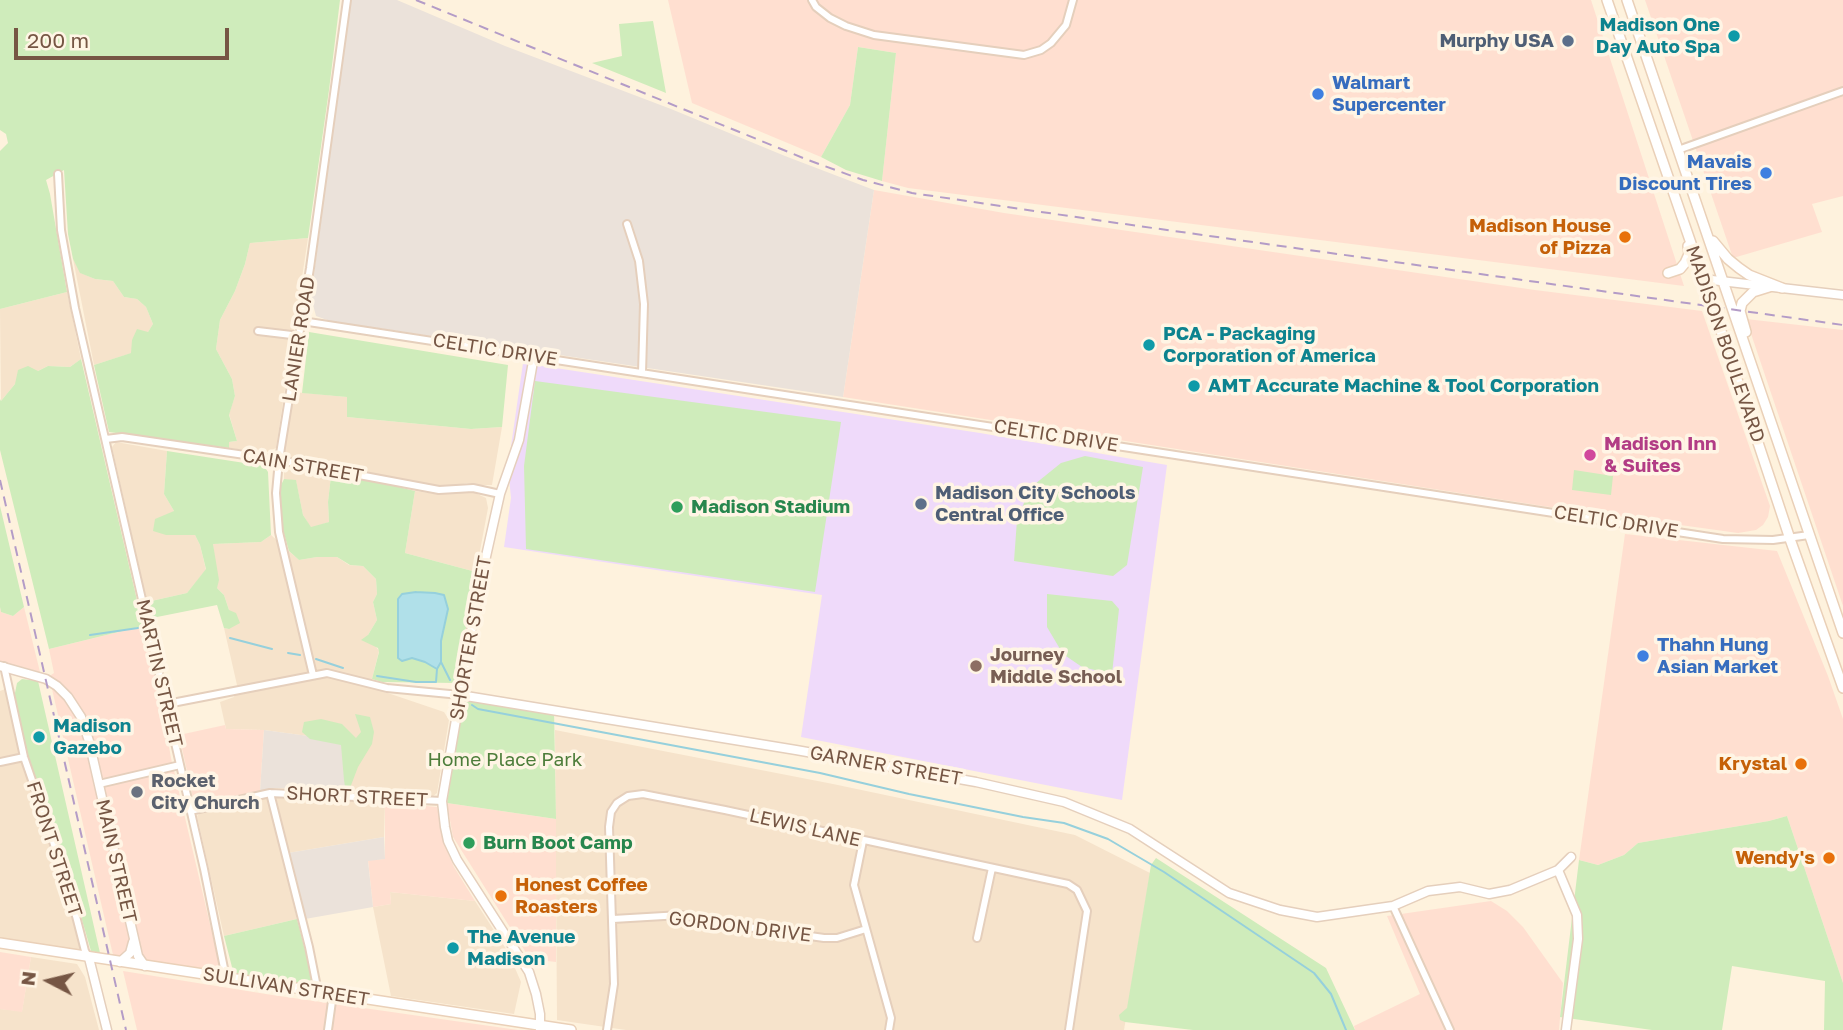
<!DOCTYPE html>
<html>
<head>
<meta charset="utf-8">
<style>
	body { margin:0 }
	#map { position:relative; width:1843px; height:1030px; overflow:hidden; background:#fef2dd; font-family:"Golos Text",sans-serif }
	canvas { display:block }
	.north { position:absolute; left:14px; top:946px; width:70px; height:70px; -webkit-text-stroke:5px #fff5e5; paint-order:stroke; rotate:277deg; font-size:19px; font-weight:700; line-height:28px; text-align:center; color:#765644 }
	.north::after { content:''; display:block; margin:auto; width:24px; height:32px; background:#765644; clip-path:polygon(50% 0,100% 100%,50% 72%,0 100%) }
	.scale { position:absolute; left:14px; top:28px; width:215px; height:32px; box-sizing:border-box; border:4px solid #765644; border-top:0; padding-left:9px; font-size:21px; line-height:24px; white-space:nowrap; color:#765644; -webkit-text-stroke:5px #fff5e5; paint-order:stroke }
</style>
</head>
<body>
<div id="map">
<canvas width="1843" height="1030"></canvas>
<div class="north">N</div>
<div class="scale">200 m</div>
</div>
<script>
const g = document.querySelector('canvas').getContext('2d');
g.lineJoin = 'round';
function fillPath(path, color) {
  g.fillStyle = color;
  g.fill(path, 'evenodd');
}
function poly(rows) {
  const path = new Path2D();
  for (const r of rows) {
    path.moveTo(r[0], r[1]);
    for (let i = 2; i < r.length; i += 2) path.lineTo(r[i], r[i + 1]);
  }
  return path;
}
function strokePath(path, color, width, dash) {
  g.strokeStyle = color;
  g.lineWidth = width;
  g.lineCap = dash ? 'butt' : 'round';
  g.setLineDash(dash || []);
  g.stroke(path);
}
function drawText(font, color, halo, rows, align = 'center') {
  g.font = font + ' "Golos Text",sans-serif';
  g.lineWidth = 7;
  g.setLineDash([]);
  g.textBaseline = 'middle';
  g.strokeStyle = halo;
  g.fillStyle = color;
  for (const [text, x, y, turn = 0] of rows) {
    g.save();
    g.translate(x, y);
    g.rotate((+turn || 0) * Math.PI / 180);
    g.textAlign = isNaN(turn) ? turn : align;
    if (halo) g.strokeText(text, 0, 0);
    g.fillText(text, 0, 0);
    g.restore();
  }
}
fillPath(poly([
	[308,238,276,448,265,453,229,448,229,442,237,441,229,414,235,396,232,379,216,349,220,320,235,291,245,264,250,243],
	[73,259,81,273,95,279,113,281,124,297,137,299,146,307,153,324,148,332,132,340,132,353,94,365],
	[67,292,81,359,70,367,48,366,38,371,15,384,1,401,0,309],
	[294,392,347,397,347,417,471,429,502,427,492,485,479,485,467,483,448,487,434,487,303,463,288,458,284,451],
	[116,442,167,451,164,494,174,511,166,535,195,535,200,545,206,570,187,593,147,602,112,447],
	[289,470,331,476,328,502,329,522,311,528,303,515,296,481,284,479,284,472],
	[469,490,486,498,488,508,476,572,405,553,415,491,436,494,454,493],
	[271,535,299,560,317,557,337,557,349,565,363,566,376,579,377,594,373,602,377,620,368,635,379,651,372,679,373,688,444,712,449,720,437,793,432,797,350,791,345,741,264,730,226,729,220,702,234,697,237,685,224,628,229,629,229,610,224,595,216,587,213,544,261,542],
	[8,688,24,757,84,948,75,950,0,938,0,691],
	[555,730,833,784,1075,835,1150,873,1124,1030,626,1030,557,1020],
	[263,797,269,801,297,919,224,936,197,816,200,813],
	[276,797,322,798,385,802,384,837,288,853],
	[390,892,475,901,508,952,521,982,514,1014,391,996,373,907,391,904],
	[31,957,77,964,85,977,99,1030,0,1030,0,1009,22,1011]
]), '#f6e3cb');
fillPath(poly([
	[668,0,1591,0,1684,286,908,188,882,181,896,53,858,47,850,105,821,157,692,103],
	[1645,0,1843,0,1843,196,1812,204,1822,232,1733,258],
	[874,190,1004,213,1535,290,1702,311,1770,506,1768,517,1763,525,1756,530,1738,533,1543,506,843,397],
	[1746,319,1843,330,1843,606],
	[1625,534,1777,551,1828,676,1843,719,1843,983,1787,816,1769,821,1638,843,1624,855,1598,865,1579,860],
	[0,607,1,612,13,616,24,607,40,672,0,661],
	[143,626,161,701,171,758,220,967,216,970,113,955,52,689,51,675,54,673,49,649],
	[225,725,226,729,264,730,260,792,195,807,179,735],
	[385,802,437,807,446,849,454,867,475,901,390,892,391,904,373,907,368,860,385,859],
	[447,803,556,819,556,962,530,959,453,837],
	[1491,901,1507,911,1523,927,1563,983,1559,1030,1355,1030,1354,1026,1420,994,1387,916],
	[0,952,31,957,22,1012,0,1009],
	[123,971,272,995,518,1030,137,1030]
]), '#ffdfd0');
fillPath(poly([
	[350,0,397,0,505,46,671,109,785,156,874,190,843,397,330,321,316,316,311,297],
	[264,730,345,741,350,791,276,788,260,792],
	[384,837,385,859,368,861,373,907,305,919,288,853]
]), '#ebe2da');
fillPath(poly([
	[523,363,980,433,1167,465,1122,800,801,737,822,595,504,547,511,498,508,467]
]), '#efdafa');
fillPath(poly([
	[0,0,340,0,329,90,308,238,250,243,245,264,235,291,220,320,216,349,232,379,235,396,229,415,237,441,229,442,229,448,109,432,94,365,131,353,132,340,137,329,148,332,153,324,146,307,137,299,124,297,113,281,95,279,80,273,73,259,68,234,64,170,46,180,50,194,67,292,0,309,0,151,8,143,6,134,0,130],
	[653,21,666,93,592,63,622,56,619,24],
	[858,47,896,53,882,181,846,170,821,157,850,105],
	[309,332,508,365,502,427,471,429,347,417,347,397,302,393],
	[81,359,143,626,49,649,0,450,0,399,1,401,15,384,18,370,28,366,38,371,48,366,70,367],
	[535,381,841,422,815,592,526,549,524,466],
	[167,451,264,466,268,472,271,535,261,542,213,544,219,580,217,588,224,595,229,610,236,613,240,623,229,629,224,628,217,605,157,617,150,617,147,602,187,593,206,569,200,545,195,535,166,535,153,531,155,519,174,511,164,494],
	[1085,456,1143,467,1127,565,1113,576,1014,561,1017,520,1030,488,1061,463],
	[1574,470,1613,476,1611,495,1572,490],
	[331,476,362,478,415,491,405,553,476,572,456,683,382,682,372,679,379,652,378,648,361,640,368,635,377,620,373,602,377,594,376,579,363,566,350,565,337,557,317,557,299,560,289,551,283,530,279,489,284,479,296,480,303,515,311,527,329,522,328,502],
	[0,506,24,607,13,616,1,612,0,607],
	[1047,594,1112,601,1119,609,1112,674,1082,667,1063,654,1047,627],
	[22,679,38,681,100,953,91,951,71,882,27,753,14,698,17,683],
	[464,695,554,709,556,819,447,803,462,700],
	[355,714,370,717,374,732,372,744,358,767,350,788,345,787,344,780,341,745,310,739,302,732,304,722,321,719,342,724,356,738,361,732],
	[1787,816,1843,983,1843,1030,1824,1030,1825,981,1732,966,1722,1030,1652,1030,1560,1017,1579,860,1598,865,1624,855,1638,843,1769,821],
	[1156,858,1326,968,1355,1030,1193,1030,1125,1022,1120,1020,1119,1015,1127,1008,1151,865],
	[297,919,313,981,310,985,239,974,233,971,224,936]
]), '#cfecbb');
const water = poly([
	[416,592,435,593,444,595,448,609,441,641,441,662,437,669,425,662,412,658,402,661,398,658,398,599,402,594,416,592]
]);
fillPath(water, '#b0e0e9');
strokePath(water, '#96d0dc', 2);
strokePath(poly([
	[90,635,138,628],
	[230,638,272,649],
	[288,653,300,655],
	[316,659,343,668],
	[441,662,450,680],
	[377,676,416,682,436,682,437,669],
	[472,705,478,709,820,773,909,794,1023,817,1064,823,1108,839,1164,872,1314,973,1331,994,1346,1030]
]), '#96d0dc', 2);
const minor = poly([
	[812,0,816,7,830,18,846,26,874,35,1024,55,1041,50,1051,43,1066,25,1073,0],
	[1678,150,1843,91],
	[58,174,61,230,75,308,204,869,226,978],
	[627,224,639,261,644,304,642,373],
	[302,321,1723,539,1773,540,1809,535],
	[258,331,300,336],
	[106,439,122,437,279,460,439,490,473,488,500,494],
	[4,666,24,757,52,838,76,916,85,951,88,956],
	[313,675,279,532,276,493,279,460,310,268,347,0],
	[167,704,327,673,387,688,460,695],
	[0,762,24,757],
	[99,784,180,765],
	[270,793,309,947,318,992],
	[190,811,270,793,442,801],
	[863,841,854,885,891,1018,889,1030],
	[1393,906,1450,1030],
	[613,919,681,915,754,928,824,938,837,938,866,929],
	[977,938,992,868],
	[328,1030,333,994],
	[607,1030,614,984,609,827,611,812,617,803,628,796,643,794,725,810,1068,884,1077,890,1087,911,1069,1030]
]);
const tertiary = poly([
	[1703,279,1843,295],
	[534,356,519,440,500,494,478,592,442,801,445,827,448,841,457,860,529,972,536,994,540,1014,540,1030],
	[0,666,46,679,57,686,68,697,81,717,89,741,138,956,145,966],
	[460,695,796,750,976,782,1064,802,1130,829,1229,893,1280,910,1317,917,1393,906,1428,891,1460,887,1489,894,1510,890,1558,870,1571,857],
	[1558,870,1577,915,1578,939,1566,1030],
	[89,958,107,1030],
	[120,962,130,953,133,942]
]);
const secondary = poly([
	[1607,0,1713,307,1790,539,1843,688],
	[1627,0,1843,633],
	[1713,241,1728,259,1739,268,1749,275,1782,288],
	[1668,273,1680,269,1685,263,1689,254,1688,246],
	[1746,332,1740,311,1742,303,1753,292,1769,287],
	[0,943,571,1030]
]);
strokePath(minor, '#e5cfbc', 10);
strokePath(tertiary, '#e5cfbc', 11);
strokePath(secondary, '#ead0b8', 12);
strokePath(minor, '#fff', 6);
strokePath(tertiary, '#fff', 8);
strokePath(secondary, '#fff', 9);
strokePath(poly([
	[416,0,808,160,863,180,912,193,1103,221,1843,325],
	[0,480,126,1030]
]), '#b49cc7', 2, [10, 7]);
for (const [x, y, r, color] of [
	[1734,36,7,"#0f9aa8"],
	[1568,41,7,"#5c6f8a"],
	[1318,94,7,"#3f7fe0"],
	[1766,173,7,"#3f7fe0"],
	[1625,237,7,"#e8710a"],
	[1149,345,7,"#0f9aa8"],
	[1194,386,7,"#0f9aa8"],
	[1590,455,7,"#d1479c"],
	[921,504,7,"#5c6f8a"],
	[677,507,7,"#2e9e5b"],
	[1643,656,7,"#3f7fe0"],
	[976,666,7,"#8d6e63"],
	[39,737,7,"#0f9aa8"],
	[1801,764,7,"#e8710a"],
	[137,792,7,"#6b7280"],
	[469,843,7,"#2e9e5b"],
	[1829,858,7,"#e8710a"],
	[501,896,7,"#e8710a"],
	[453,948,7,"#0f9aa8"]
]) {
  const dot = new Path2D();
  dot.arc(x, y, r, 0, 2 * Math.PI);
  g.fillStyle = color;
  g.fill(dot);
  strokePath(dot, '#fff5e5', 2.5);
}
drawText('bold 19px', '#0d838f', '#fff5e5', [
	["Madison One",1720,25,"right"],
	["Day Auto Spa",1720,47,"right"],
	["PCA - Packaging",1163,334],
	["Corporation of America",1163,356],
	["AMT Accurate Machine & Tool Corporation",1208,386],
	["Madison",53,726],
	["Gazebo",53,748],
	["The Avenue",467,937],
	["Madison",467,959]
], 'left');
drawText('bold 19px', '#4e5e75', '#fff5e5', [
	["Murphy USA",1554,41],
	["Madison City Schools",935,493,"left"],
	["Central Office",935,515,"left"]
], 'right');
drawText('bold 19px', '#366cbe', '#fff5e5', [
	["Walmart",1332,83],
	["Supercenter",1332,105],
	["Mavais",1752,162,"right"],
	["Discount Tires",1752,184,"right"],
	["Thahn Hung",1657,645],
	["Asian Market",1657,667]
], 'left');
drawText('bold 19px', '#c56008', '#fff5e5', [
	["Madison House",1611,226],
	["of Pizza",1611,248],
	["Krystal",1787,764],
	["Wendy's",1815,858],
	["Honest Coffee",515,885,"left"],
	["Roasters",515,907,"left"]
], 'right');
drawText('19px', '#765644', '#fff5e5', [
	["LANIER ROAD",299,339,-81],
	["MADISON BOULEVARD",1725,344,71],
	["CELTIC DRIVE",495,350,9],
	["CELTIC DRIVE",1056,436,9],
	["CAIN STREET",303,466,10],
	["CELTIC DRIVE",1616,522,9],
	["SHORTER STREET",471,638,-80],
	["MARTIN STREET",159,673,77],
	["GARNER STREET",886,766,10],
	["SHORT STREET",357,797,3],
	["LEWIS LANE",805,828,13],
	["FRONT STREET",54,849,72],
	["MAIN STREET",116,861,77],
	["GORDON DRIVE",740,927,7],
	["SULLIVAN STREET",286,987,9]
]);
drawText('bold 19px', '#b23c85', '#fff5e5', [
	["Madison Inn",1604,444],
	["& Suites",1604,466]
], 'left');
drawText('bold 19px', '#27864d', '#fff5e5', [
	["Madison Stadium",691,507],
	["Burn Boot Camp",483,843]
], 'left');
drawText('bold 19px', '#785e54', '#fff5e5', [
	["Journey",990,655],
	["Middle School",990,677]
], 'left');
drawText('19px', '#4d7d3a', '#fff5e5', [
	["Home Place Park",505,760]
]);
drawText('bold 19px', '#5b616d', '#fff5e5', [
	["Rocket",151,781],
	["City Church",151,803]
], 'left');
</script>
</body>
</html>
